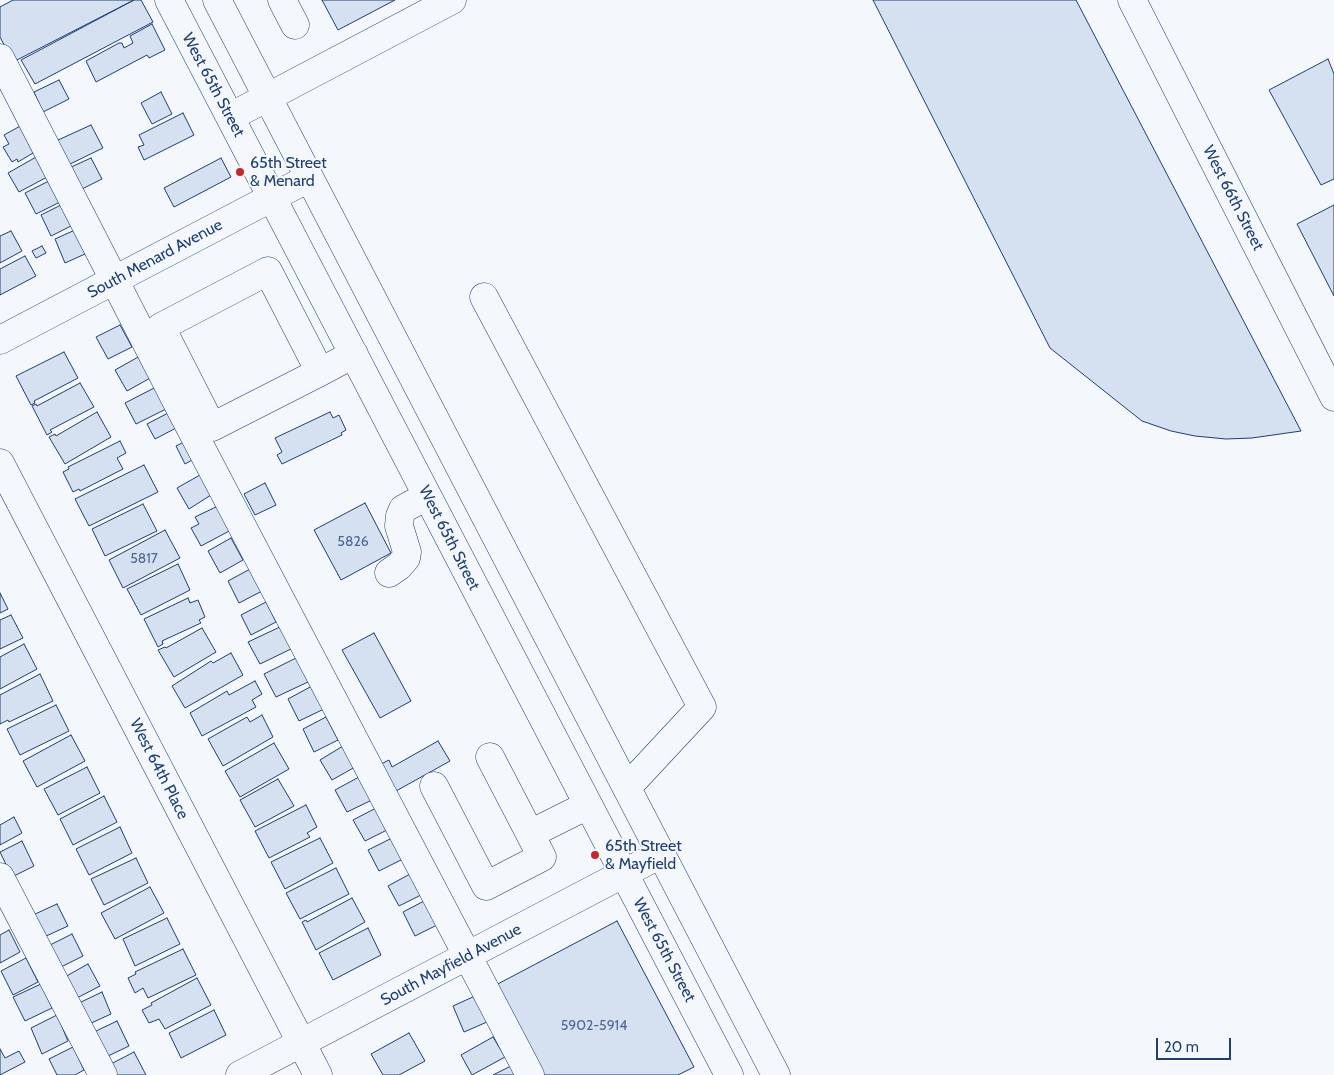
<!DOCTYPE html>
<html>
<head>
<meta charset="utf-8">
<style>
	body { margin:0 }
	#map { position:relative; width:1334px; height:1075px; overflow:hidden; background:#f4f7fb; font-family:Cabin,sans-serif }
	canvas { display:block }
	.scale { position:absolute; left:1156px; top:1038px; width:75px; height:22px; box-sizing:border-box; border:2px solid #1d3f73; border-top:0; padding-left:6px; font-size:15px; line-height:18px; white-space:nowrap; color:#1d3f73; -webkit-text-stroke:4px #f4f7fb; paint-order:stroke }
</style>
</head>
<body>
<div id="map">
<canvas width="1334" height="1075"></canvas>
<div class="scale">20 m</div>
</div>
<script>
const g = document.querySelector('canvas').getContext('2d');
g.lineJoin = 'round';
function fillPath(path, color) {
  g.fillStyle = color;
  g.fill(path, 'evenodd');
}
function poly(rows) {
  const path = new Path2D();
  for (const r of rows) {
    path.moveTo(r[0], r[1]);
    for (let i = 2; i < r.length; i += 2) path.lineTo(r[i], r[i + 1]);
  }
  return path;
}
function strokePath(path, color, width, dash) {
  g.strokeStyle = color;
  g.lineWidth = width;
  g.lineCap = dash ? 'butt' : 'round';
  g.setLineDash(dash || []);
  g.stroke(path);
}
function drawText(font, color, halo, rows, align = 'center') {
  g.font = font + ' Cabin,sans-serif';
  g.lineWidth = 4;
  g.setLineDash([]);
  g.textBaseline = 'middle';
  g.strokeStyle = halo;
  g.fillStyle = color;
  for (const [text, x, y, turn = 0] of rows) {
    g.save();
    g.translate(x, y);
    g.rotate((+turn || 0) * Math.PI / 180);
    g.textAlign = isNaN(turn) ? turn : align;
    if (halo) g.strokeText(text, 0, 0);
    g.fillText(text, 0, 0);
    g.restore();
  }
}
const building = poly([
	[13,0,134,0,13,62,0,37,0,7,13,0],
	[134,0,141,0,153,22,35,84,21,60,134,0],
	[322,0,395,0,338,30,322,0],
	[873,0,1076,0,1301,431,1252,438,1226,439,1195,436,1171,431,1142,421,1050,348,873,0],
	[152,24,165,50,149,58,147,55,96,82,86,61,119,43,122,43,124,48,133,43,130,36,152,24],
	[1328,59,1334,74,1334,179,1321,185,1269,90,1328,59],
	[59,80,69,99,43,112,34,92,59,80],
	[161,92,172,114,152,124,141,103,161,92],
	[183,113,194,135,144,160,138,147,144,145,139,135,183,113],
	[24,124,38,150,18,162,17,159,12,162,3,147,9,144,4,135,24,124],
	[91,125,103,148,68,165,56,141,91,125],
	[38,156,49,176,19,192,8,173,38,156],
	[91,158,102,179,80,190,69,168,91,158],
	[221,158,231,177,174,207,164,188,221,158],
	[51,180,62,201,36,214,25,193,51,180],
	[63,204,73,225,51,236,41,215,63,204],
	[1334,205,1334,296,1297,224,1334,205],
	[75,230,85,254,65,263,55,239,75,230],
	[11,231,22,251,0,263,0,236,11,231],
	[42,246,46,253,36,258,32,251,42,246],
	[25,256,36,276,0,295,0,269,25,256],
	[120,325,132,347,108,359,96,337,120,325],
	[64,352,78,378,34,401,35,403,31,405,16,376,64,352],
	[140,356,152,377,127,391,115,370,140,356],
	[80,383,94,407,50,430,52,432,47,435,32,406,36,404,37,406,80,383],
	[158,386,168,408,136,424,125,403,158,386],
	[97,412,111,437,65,464,49,437,55,434,56,436,97,412],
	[170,412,178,427,155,439,147,424,170,412],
	[330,412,333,418,339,415,346,430,341,433,342,435,282,464,277,455,282,452,275,438,330,412],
	[120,441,126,453,117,458,123,469,80,491,79,489,73,492,63,472,69,469,68,467,120,441],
	[186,441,194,459,185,464,176,446,186,441],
	[144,465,158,492,89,526,75,499,144,465],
	[200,475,211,495,189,509,177,488,200,475],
	[265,483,276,505,255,515,244,494,265,483],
	[365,503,391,553,341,580,314,530,365,503],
	[143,504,157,531,105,556,92,529,143,504],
	[220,505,233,529,201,546,191,528,199,524,195,517,220,505],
	[165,530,180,558,123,588,109,560,165,530],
	[231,538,243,560,220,573,208,551,231,538],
	[178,564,190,590,141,615,127,589,178,564],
	[252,568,264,590,239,603,228,581,252,568],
	[0,593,8,609,0,613,0,593],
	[188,598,190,603,198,600,205,617,199,620,201,623,162,641,163,644,158,647,144,619,188,598],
	[266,602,276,622,251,635,241,615,266,602],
	[11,615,23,638,0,649,0,620,11,615],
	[282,626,293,648,260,664,248,642,282,626],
	[202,628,216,652,174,677,158,650,165,647,166,648,202,628],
	[374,633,411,701,380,718,342,650,374,633],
	[24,644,37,669,0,689,0,657,24,644],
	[231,653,243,675,185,708,172,686,211,661,213,663,231,653],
	[298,657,310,681,276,697,264,674,298,657],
	[40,674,53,701,9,722,8,720,0,724,0,695,40,674],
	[255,681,262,694,252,700,256,707,202,736,190,713,227,691,229,695,255,681],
	[312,686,324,709,299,721,288,699,312,686],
	[56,705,69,731,20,755,7,729,56,705],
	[262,715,273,737,223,766,208,739,247,717,250,722,262,715],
	[326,717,338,740,314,752,303,729,326,717],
	[71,735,85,761,37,787,23,761,71,735],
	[438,741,450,761,396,791,381,764,389,760,392,767,438,741],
	[274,743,289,769,240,797,225,771,274,743],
	[343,746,355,767,332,780,320,760,343,746],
	[87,767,100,793,58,815,44,789,87,767],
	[359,777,372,800,347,812,335,790,359,777],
	[278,779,294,806,255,827,240,800,278,779],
	[104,796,117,822,73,845,60,819,104,796],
	[306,805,317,827,307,833,310,837,269,858,255,831,306,805],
	[378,807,389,829,365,841,353,820,378,807],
	[14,817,22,833,0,845,0,825,14,817],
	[120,827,132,853,89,875,76,849,120,827],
	[394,837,405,858,379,871,368,850,394,837],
	[320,838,333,863,285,889,271,862,320,838],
	[22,841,34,866,12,877,0,852,22,841],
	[136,858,148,883,104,905,91,879,136,858],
	[336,868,349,894,300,919,286,893,336,868],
	[410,874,421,895,399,906,388,886,410,874],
	[150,887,164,913,115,939,101,913,150,887],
	[352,898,365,922,316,950,302,922,306,920,307,922,352,898],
	[426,900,439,924,415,936,403,912,426,900],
	[57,904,68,926,44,937,33,915,57,904],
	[167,918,180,944,135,966,123,939,167,918],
	[617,921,694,1067,678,1075,542,1075,494,986,617,921],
	[368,928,381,955,333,980,319,953,368,928],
	[9,930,20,952,0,963,0,935,9,930],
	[72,934,83,956,59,968,48,946,72,934],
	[183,949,196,975,148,998,143,988,135,993,128,978,136,974,135,972,183,949],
	[26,958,38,982,13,995,1,971,26,958],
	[88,964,100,986,75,999,63,978,88,964],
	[197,978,211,1005,165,1029,159,1019,149,1023,142,1010,152,1005,151,1003,197,978],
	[41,984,52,1008,25,1021,13,997,41,984],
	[102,992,111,1014,87,1025,77,1004,102,992],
	[475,996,487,1022,464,1032,453,1006,475,996],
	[214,1010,226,1035,181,1058,169,1033,214,1010],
	[57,1015,68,1041,42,1054,31,1028,57,1015],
	[117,1021,129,1046,106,1057,94,1032,117,1021],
	[409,1033,425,1061,399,1075,383,1075,371,1054,409,1033],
	[493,1037,505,1057,472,1075,461,1055,493,1037],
	[73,1047,84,1070,75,1075,57,1075,49,1059,73,1047],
	[0,1049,5,1058,19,1051,25,1062,0,1075,0,1049],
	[134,1052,146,1075,115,1075,109,1065,134,1052],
	[511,1066,515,1075,493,1075,511,1066]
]);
fillPath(building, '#d5e0f0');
strokePath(building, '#1d3f73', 1);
const minor = poly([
	[169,0,729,1075],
	[217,0,776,1075],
	[282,0,295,25],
	[1132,0,1334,397],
	[0,58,180,408,530,1075],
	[230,117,452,0],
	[484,297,702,707,634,780,626,786],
	[0,340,309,178],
	[320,372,268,271,161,327,212,427,320,372,354,354],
	[0,463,318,1075],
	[389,573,399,566,406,558,407,552,399,526,400,516,403,509,427,496],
	[434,786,486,886,542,857,490,757],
	[530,834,588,805],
	[0,877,103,1075],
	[240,1075,661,854]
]);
strokePath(minor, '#1d3f73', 29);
strokePath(minor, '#f4f7fb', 28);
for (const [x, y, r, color] of [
	[240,172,5,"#c62828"],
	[595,855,5,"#c62828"]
]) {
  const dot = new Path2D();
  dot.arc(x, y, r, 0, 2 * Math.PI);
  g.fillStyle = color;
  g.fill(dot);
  strokePath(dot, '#f4f7fb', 2);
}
drawText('14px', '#4b6792', null, [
	["5826",353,542],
	["5817",144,559],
	["5902-5914",594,1026]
]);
drawText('16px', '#1d3f73', '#f4f7fb', [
	["West 65th Street",213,85,62],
	["West 66th Street",1233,198,63],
	["South Menard Avenue",155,259,-28],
	["West 65th Street",449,538,63],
	["West 64th Place",159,769,63],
	["West 65th Street",664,950,62],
	["South Mayfield Avenue",451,965,-28]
]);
drawText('16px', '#1d3f73', '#f4f7fb', [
	["65th Street",250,163],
	["& Menard",250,181],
	["65th Street",605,846],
	["& Mayfield",605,864]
], 'left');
</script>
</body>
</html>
